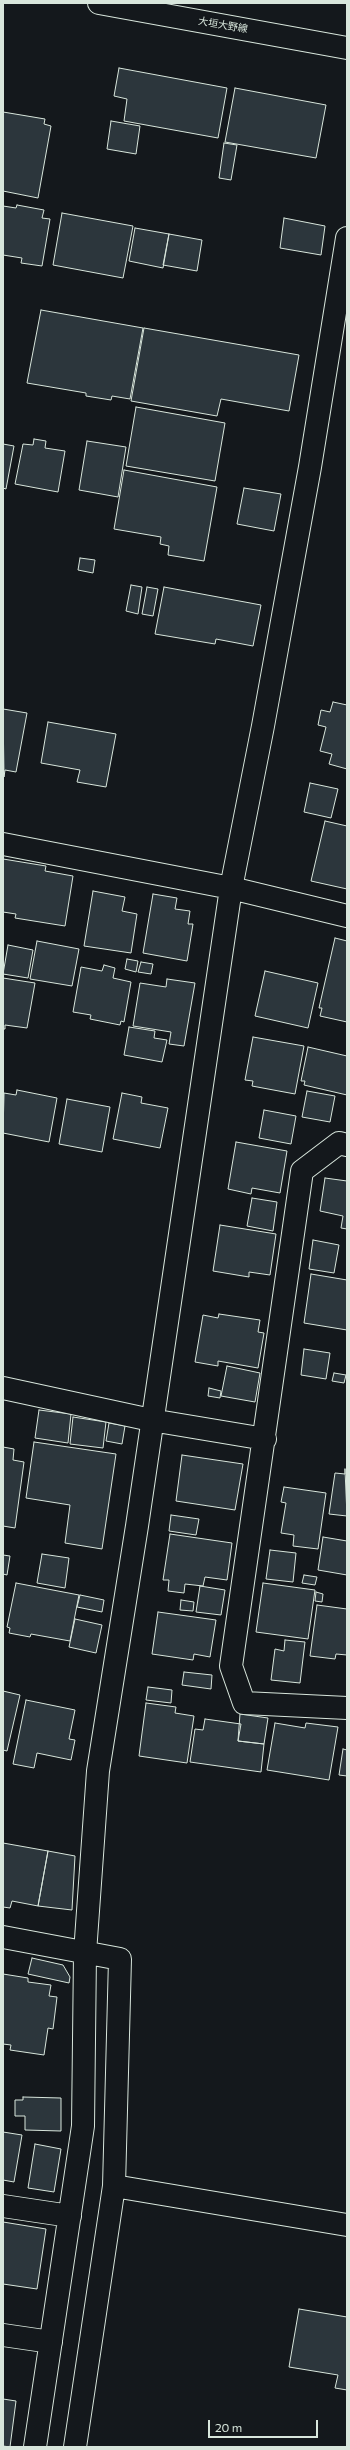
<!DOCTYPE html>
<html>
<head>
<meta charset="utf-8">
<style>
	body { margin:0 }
	#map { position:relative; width:350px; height:2450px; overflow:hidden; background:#14181c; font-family:Commissioner,sans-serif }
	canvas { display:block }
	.frame { position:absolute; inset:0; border:4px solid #d8e6dc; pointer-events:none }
	.scale { position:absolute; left:208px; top:2420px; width:110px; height:18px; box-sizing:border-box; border:2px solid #d8e6dc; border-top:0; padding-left:5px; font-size:12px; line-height:14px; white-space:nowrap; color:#d8e6dc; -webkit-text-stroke:3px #14181c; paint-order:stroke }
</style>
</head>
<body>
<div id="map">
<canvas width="350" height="2450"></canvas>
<div class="frame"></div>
<div class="scale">20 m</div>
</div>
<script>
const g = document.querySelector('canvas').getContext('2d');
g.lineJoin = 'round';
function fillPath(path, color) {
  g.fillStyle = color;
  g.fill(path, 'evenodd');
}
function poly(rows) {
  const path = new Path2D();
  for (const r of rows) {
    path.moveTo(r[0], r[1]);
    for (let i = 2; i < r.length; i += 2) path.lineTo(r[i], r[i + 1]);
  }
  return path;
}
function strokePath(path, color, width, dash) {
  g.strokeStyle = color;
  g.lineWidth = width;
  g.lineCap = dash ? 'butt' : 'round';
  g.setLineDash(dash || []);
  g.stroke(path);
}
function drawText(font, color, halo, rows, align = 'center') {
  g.font = font + ' Commissioner,"Noto Sans JP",sans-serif';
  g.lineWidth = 3;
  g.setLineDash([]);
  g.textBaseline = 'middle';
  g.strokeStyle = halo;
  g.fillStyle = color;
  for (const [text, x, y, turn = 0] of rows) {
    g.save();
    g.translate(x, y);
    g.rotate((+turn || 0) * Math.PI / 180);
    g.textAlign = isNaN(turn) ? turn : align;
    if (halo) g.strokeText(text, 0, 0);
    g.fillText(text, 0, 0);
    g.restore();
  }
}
const building = poly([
	[119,68,227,88,218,138,124,121,127,99,114,96,119,68],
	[235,88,326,105,316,158,225,142,235,88],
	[3,112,45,119,44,124,51,126,38,198,3,191,3,112],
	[111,121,140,126,136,154,107,149,111,121],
	[224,143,237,145,231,180,219,178,224,143],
	[17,205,44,210,42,218,50,219,42,266,21,263,22,258,3,255,3,206,16,208,17,205],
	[62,213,133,226,123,278,53,265,62,213],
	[284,218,325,226,321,255,280,248,284,218],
	[135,228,169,234,163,268,129,261,135,228],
	[169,234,202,240,197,271,163,265,169,234],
	[41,310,143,328,130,399,112,396,111,400,86,396,86,393,27,383,41,310],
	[144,328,299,355,289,411,221,399,217,416,131,401,144,328],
	[136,407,225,423,215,481,126,466,136,407],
	[34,439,46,441,45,448,65,451,58,492,15,484,23,444,33,445,34,439],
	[87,441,126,447,118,497,79,490,87,441],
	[3,444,14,446,6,489,3,488,3,444],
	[124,470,217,487,204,561,168,555,169,546,160,544,161,537,114,529,124,470],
	[244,488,281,494,274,531,237,524,244,488],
	[80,558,95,560,93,573,78,570,80,558],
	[131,585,142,587,138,614,126,611,131,585],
	[147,587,158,589,153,616,142,614,147,587],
	[164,587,261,605,253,646,216,639,215,644,155,634,164,587],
	[333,702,347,705,347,769,329,764,332,754,320,751,326,727,318,725,321,710,330,712,333,702],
	[3,709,27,713,16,772,5,770,4,777,3,709],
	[48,722,116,734,106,787,77,782,80,770,41,763,48,722],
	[310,783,338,789,331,818,304,812,310,783],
	[325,821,347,826,347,889,311,881,325,821],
	[3,859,46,866,45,871,73,876,65,926,15,918,16,914,3,912,3,859],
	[93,891,125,897,122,911,137,914,131,953,84,946,93,891],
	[153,894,177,898,175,909,190,911,188,924,193,924,187,961,143,953,153,894],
	[335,938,347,941,347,1022,320,1016,322,1008,319,1008,335,938],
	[37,941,79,949,72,986,30,979,37,941],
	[8,945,33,950,28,978,3,974,8,945],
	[127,959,138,961,136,972,125,969,127,959],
	[141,962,153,964,151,974,138,972,141,962],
	[104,965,115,968,113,978,131,982,124,1022,121,1021,120,1025,90,1019,91,1015,73,1012,81,967,102,971,104,965],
	[265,971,318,983,308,1028,255,1016,265,971],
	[3,978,35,983,27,1028,5,1025,5,1029,3,1029,3,978],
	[167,979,195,983,184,1046,169,1044,171,1032,133,1026,140,983,166,987,167,979],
	[129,1027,155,1031,154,1038,167,1040,162,1062,124,1055,129,1027],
	[253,1037,304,1046,295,1094,252,1086,253,1081,245,1080,253,1037],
	[308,1047,347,1056,347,1095,304,1085,305,1081,301,1081,308,1047],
	[17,1090,57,1098,49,1142,3,1133,4,1093,16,1095,17,1090],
	[307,1091,335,1096,330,1122,302,1117,307,1091],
	[122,1093,142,1097,141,1103,168,1108,160,1148,113,1139,122,1093],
	[67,1099,110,1107,102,1152,59,1144,67,1099],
	[264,1110,296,1116,291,1144,259,1138,264,1110],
	[236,1142,287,1151,280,1193,252,1188,251,1194,228,1189,236,1142],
	[325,1178,347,1181,347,1229,341,1228,343,1216,320,1211,325,1178],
	[252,1198,277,1202,273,1231,247,1226,252,1198],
	[220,1225,276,1234,270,1275,249,1272,249,1277,213,1271,220,1225],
	[313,1240,339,1245,334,1273,309,1269,313,1240],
	[311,1274,347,1280,347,1330,304,1323,311,1274],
	[219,1314,260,1320,258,1332,264,1333,258,1368,218,1361,218,1366,195,1362,203,1315,218,1318,219,1314],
	[304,1349,330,1353,326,1379,301,1375,304,1349],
	[227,1366,260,1373,255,1402,221,1396,227,1366],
	[334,1373,346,1375,344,1383,332,1381,334,1373],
	[209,1388,221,1391,220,1398,208,1396,209,1388],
	[39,1410,71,1414,68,1443,35,1438,39,1410],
	[73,1417,106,1422,103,1448,70,1444,73,1417],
	[109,1423,125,1426,122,1444,106,1441,109,1423],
	[34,1442,116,1454,102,1549,65,1543,70,1505,26,1498,34,1442],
	[3,1447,14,1449,13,1460,24,1462,15,1528,3,1526,3,1447],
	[182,1455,243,1464,235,1510,176,1501,182,1455],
	[345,1469,347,1516,329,1514,335,1473,345,1474,345,1469],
	[284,1487,326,1493,318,1549,293,1546,294,1535,281,1533,286,1503,281,1502,284,1487],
	[171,1515,199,1519,196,1535,169,1531,171,1515],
	[170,1534,232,1543,227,1580,205,1577,203,1586,185,1584,184,1593,168,1591,169,1580,163,1580,170,1534],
	[323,1537,347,1541,347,1575,318,1570,323,1537],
	[270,1550,296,1553,293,1582,266,1579,270,1550],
	[42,1554,69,1558,65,1588,37,1583,42,1554],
	[3,1555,10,1556,7,1575,3,1574,3,1555],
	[304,1575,317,1577,315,1585,302,1583,304,1575],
	[16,1583,79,1595,70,1641,31,1634,30,1637,9,1633,10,1628,7,1627,16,1583],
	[263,1583,315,1590,308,1639,256,1632,263,1583],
	[200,1586,225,1590,221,1615,196,1612,200,1586],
	[316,1592,323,1594,322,1602,315,1601,316,1592],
	[80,1595,104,1600,102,1612,77,1607,80,1595],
	[181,1600,194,1602,193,1611,180,1610,181,1600],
	[317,1605,347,1609,347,1655,336,1654,335,1659,310,1656,317,1605],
	[158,1612,216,1620,210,1657,194,1654,193,1660,152,1654,158,1612],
	[75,1619,102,1625,96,1653,69,1647,75,1619],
	[285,1640,305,1642,300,1683,271,1680,275,1649,284,1651,285,1640],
	[184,1672,212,1675,211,1689,182,1685,184,1672],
	[148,1687,172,1690,171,1703,146,1700,148,1687],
	[3,1691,20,1695,7,1751,3,1750,3,1691],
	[26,1700,75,1710,69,1739,75,1740,71,1760,37,1753,34,1768,13,1764,26,1700],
	[146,1703,176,1707,175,1713,194,1716,187,1763,139,1756,146,1703],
	[240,1714,268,1718,264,1744,238,1741,240,1714],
	[205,1719,241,1724,238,1741,264,1744,261,1772,190,1762,195,1729,203,1730,205,1719],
	[275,1723,305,1728,306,1723,338,1727,329,1780,267,1770,275,1723],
	[343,1749,347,1750,347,1776,339,1775,343,1749],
	[3,1843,48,1851,38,1906,12,1901,10,1908,3,1907,3,1843],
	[48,1851,75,1856,72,1910,38,1906,48,1851],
	[32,1958,63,1965,70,1977,69,1983,28,1974,32,1958],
	[3,1974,28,1978,28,1982,51,1985,49,1996,57,1997,53,2029,48,2028,44,2055,10,2050,11,2045,3,2044,3,1974],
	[23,2097,61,2098,61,2131,25,2130,25,2116,15,2116,15,2100,23,2100,23,2097],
	[3,2132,22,2135,14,2182,3,2180,3,2132],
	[35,2144,61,2149,54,2192,28,2188,35,2144],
	[3,2222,46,2229,37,2289,3,2284,3,2222],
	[299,2309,347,2317,347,2390,335,2388,338,2375,289,2367,299,2309],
	[3,2399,16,2401,10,2447,3,2446,3,2399]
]);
fillPath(building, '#2c363c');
strokePath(building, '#d8e6dc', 1);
const street = poly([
	[3,844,231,888,347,916],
	[347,1145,339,1143,302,1171,231,1666,244,1703,347,1708],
	[3,1388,151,1420,265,1439],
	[3,1937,120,1959,114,2186,75,2447],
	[114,2186,347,2225],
	[3,2206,70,2216],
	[3,2335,51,2342],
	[35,2447,83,2126,85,1953,98,1771,137,1526,231,888,263,726,310,467,347,238]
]);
const secondary = poly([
	[99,3,347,48]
]);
strokePath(street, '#d8e6dc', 24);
strokePath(secondary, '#d8e6dc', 24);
strokePath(street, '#14181c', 22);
strokePath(secondary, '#14181c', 22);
drawText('10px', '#d8e6dc', '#14181c', [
	["大垣大野線",223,25,10]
]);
</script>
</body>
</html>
